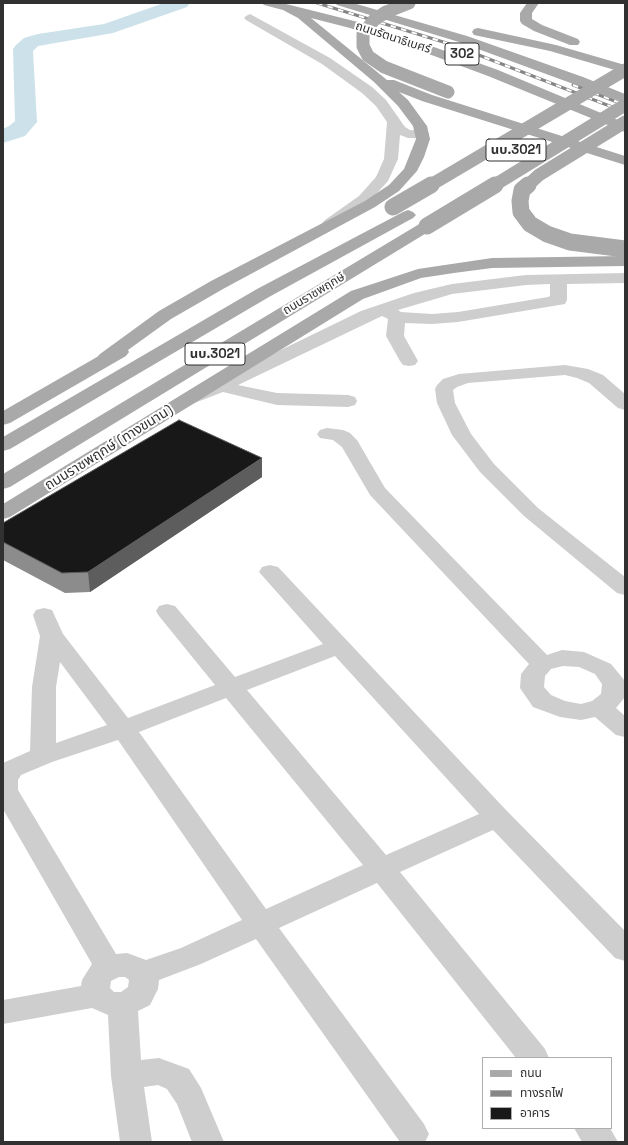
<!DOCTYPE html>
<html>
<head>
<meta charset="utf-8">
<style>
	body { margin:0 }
	#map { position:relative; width:628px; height:1145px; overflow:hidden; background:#fff; font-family:"Space Grotesk","Noto Sans Thai",sans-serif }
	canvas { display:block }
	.frame { position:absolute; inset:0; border:4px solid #313131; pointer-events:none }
	.legend { position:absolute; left:482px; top:1057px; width:130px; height:72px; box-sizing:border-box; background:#fff; border:1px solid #adadad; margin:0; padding:5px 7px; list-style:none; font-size:12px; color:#313131 }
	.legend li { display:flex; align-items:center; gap:8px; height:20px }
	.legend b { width:20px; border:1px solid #adadad }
</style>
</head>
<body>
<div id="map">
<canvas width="628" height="1145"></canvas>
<div class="frame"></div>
<ul class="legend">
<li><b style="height:5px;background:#a9a9a9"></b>ถนน</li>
<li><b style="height:5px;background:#868686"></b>ทางรถไฟ</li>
<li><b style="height:11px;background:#181818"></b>อาคาร</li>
</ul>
</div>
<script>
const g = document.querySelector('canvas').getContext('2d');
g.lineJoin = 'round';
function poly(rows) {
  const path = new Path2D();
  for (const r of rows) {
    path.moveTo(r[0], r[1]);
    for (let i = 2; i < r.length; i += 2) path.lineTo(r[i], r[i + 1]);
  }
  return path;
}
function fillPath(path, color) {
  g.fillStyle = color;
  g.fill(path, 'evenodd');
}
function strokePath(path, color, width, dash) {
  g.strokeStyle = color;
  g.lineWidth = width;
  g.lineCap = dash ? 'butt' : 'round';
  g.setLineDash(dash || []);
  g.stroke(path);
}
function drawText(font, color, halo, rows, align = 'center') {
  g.font = font + ' "Space Grotesk","Noto Sans Thai",sans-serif';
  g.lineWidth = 4;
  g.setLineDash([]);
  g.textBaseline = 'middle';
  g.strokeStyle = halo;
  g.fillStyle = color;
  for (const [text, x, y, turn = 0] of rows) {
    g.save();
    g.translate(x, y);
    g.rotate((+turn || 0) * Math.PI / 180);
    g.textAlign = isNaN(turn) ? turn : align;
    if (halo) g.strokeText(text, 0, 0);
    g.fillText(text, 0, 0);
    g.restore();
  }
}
fillPath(poly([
	[164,3,190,3,187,7,113,33,38,46,33,51,37,122,25,136,3,143,3,129,9,126,15,121,13,49,16,45,24,38,38,34,104,24,164,3]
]), '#cce1e9');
fillPath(poly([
	[250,14,330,58,372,87,386,100,405,127,410,130,427,131,429,134,427,137,422,138,408,138,400,135,398,159,388,181,369,202,335,226,330,228,325,226,322,223,325,220,359,196,376,177,384,159,387,122,376,106,362,93,322,64,246,20,244,18,246,16,250,14],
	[625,273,625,283,567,284,567,300,565,304,559,305,458,322,432,324,405,323,404,336,418,361,415,365,409,366,403,365,400,361,386,336,388,319,382,316,238,385,277,393,348,395,355,397,357,401,355,405,348,407,277,405,223,392,192,404,185,402,183,398,185,394,215,382,361,311,414,293,452,284,526,275,625,273],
	[550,284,550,296,548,297,458,312,432,314,401,312,398,310,452,294,526,285,550,284],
	[565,365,588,369,603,375,625,394,625,410,618,408,589,383,577,378,565,375,468,383,457,387,453,390,455,403,471,434,494,464,538,508,625,577,625,595,617,593,524,516,480,472,452,435,437,403,435,389,437,385,443,379,459,374,565,365],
	[327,428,343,430,350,433,357,440,385,488,547,655,562,650,584,652,611,664,625,681,625,697,616,708,625,716,625,737,616,735,595,717,581,720,560,717,533,707,520,688,521,674,529,664,370,495,342,447,333,440,320,438,317,434,320,430,327,428],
	[563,666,579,667,595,674,602,684,601,694,592,701,581,704,565,701,551,695,544,687,545,676,551,669,563,666],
	[270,565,278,567,506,810,625,931,625,961,615,958,493,830,400,872,545,1049,549,1058,516,1058,377,883,279,928,424,1124,429,1134,425,1142,400,1142,256,939,201,964,159,980,158,989,150,1005,138,1011,141,1060,159,1058,189,1069,201,1088,224,1142,192,1142,177,1104,167,1089,158,1085,144,1087,152,1142,120,1142,111,1076,108,1015,92,1008,3,1024,3,1000,81,986,82,980,92,964,3,809,3,763,30,751,32,687,40,636,33,615,36,610,44,608,52,610,63,634,128,718,215,685,159,616,156,611,159,606,167,604,175,606,235,677,323,644,259,572,262,567,270,565],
	[335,656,479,814,386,855,247,690,335,656],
	[60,662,107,725,56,743,56,687,60,662],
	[226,698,363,865,266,909,139,732,226,698],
	[118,740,242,920,181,948,146,960,127,953,116,954,18,790,18,780,21,775,52,762,118,740],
	[119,977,125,977,129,980,128,987,121,992,114,992,110,988,111,981,119,977],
	[574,1128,610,1128,618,1142,582,1142,574,1128]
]), '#cecece');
fillPath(poly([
	[262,3,282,3,358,22,434,47,498,70,625,123,625,132,488,76,426,53,350,28,311,18,387,80,394,80,432,95,625,156,625,165,422,101,399,92,408,100,427,126,430,139,424,157,417,171,399,191,375,207,223,289,171,319,128,350,129,352,126,356,10,423,3,425,3,411,97,357,100,354,159,311,211,281,365,201,389,185,404,169,416,139,413,126,398,106,374,82,298,18,283,10,264,5,262,3],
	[335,3,353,3,467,36,583,77,625,94,625,103,459,42,337,5,335,3],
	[527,3,539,3,532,13,532,19,542,25,578,39,580,42,578,45,570,45,534,31,522,24,520,21,520,13,527,3],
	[478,28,556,45,625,65,625,73,550,51,474,35,472,32,474,29,478,28],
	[408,210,413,212,416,215,413,218,269,297,10,449,3,451,3,437,257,289,403,212,408,210],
	[427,221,433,223,435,226,433,229,10,487,3,489,3,474,421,223,427,221],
	[625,256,625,266,492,268,454,273,421,278,363,299,10,517,3,519,3,504,351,291,418,269,492,258,625,256]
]), '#a9a9a9');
const rail = poly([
	[317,3,453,45,625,112],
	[573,85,625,105]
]);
strokePath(rail, '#868686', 3);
strokePath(rail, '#fff', 2, [5.5]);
strokePath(poly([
	[409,3,386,12,374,20,363,34,363,46,368,56,384,67,448,92],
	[429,186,625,70],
	[493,186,625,105],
	[527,186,539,175,625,122]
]), '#a9a9a9', 13);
strokePath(poly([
	[528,185,522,190,520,201,521,212,530,224,547,234,570,242,625,249],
	[393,207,431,185],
	[427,226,495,185]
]), '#a9a9a9', 17);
fillPath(poly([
	[262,477,90,592,65,593,3,560,3,523]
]), '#8c8c8c');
fillPath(poly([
	[262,458,262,477,90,592,88,572]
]), '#5d5d5d');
const building = poly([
	[179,420,262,458,88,572,62,573,3,542,3,523,179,420]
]);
fillPath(building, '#181818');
strokePath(building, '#5d5d5d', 1);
drawText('12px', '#313131', '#fff', [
	["ถนนรัตนาธิเบศร์",393,38,18],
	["ถนนราชพฤกษ์",314,294,-31]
]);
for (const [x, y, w] of [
	[462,54,34],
	[516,150,60],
	[215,354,60]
]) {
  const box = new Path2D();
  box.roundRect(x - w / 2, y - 11, w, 22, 3);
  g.fillStyle = '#fff';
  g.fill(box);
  strokePath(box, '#313131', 1);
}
drawText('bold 13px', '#313131', null, [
	["302",462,54],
	["นบ.3021",516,150],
	["นบ.3021",215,354]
]);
drawText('14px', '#313131', '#fff', [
	["ถนนราชพฤกษ์ (ทางขนาน)",109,448,-32]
]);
</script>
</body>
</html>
